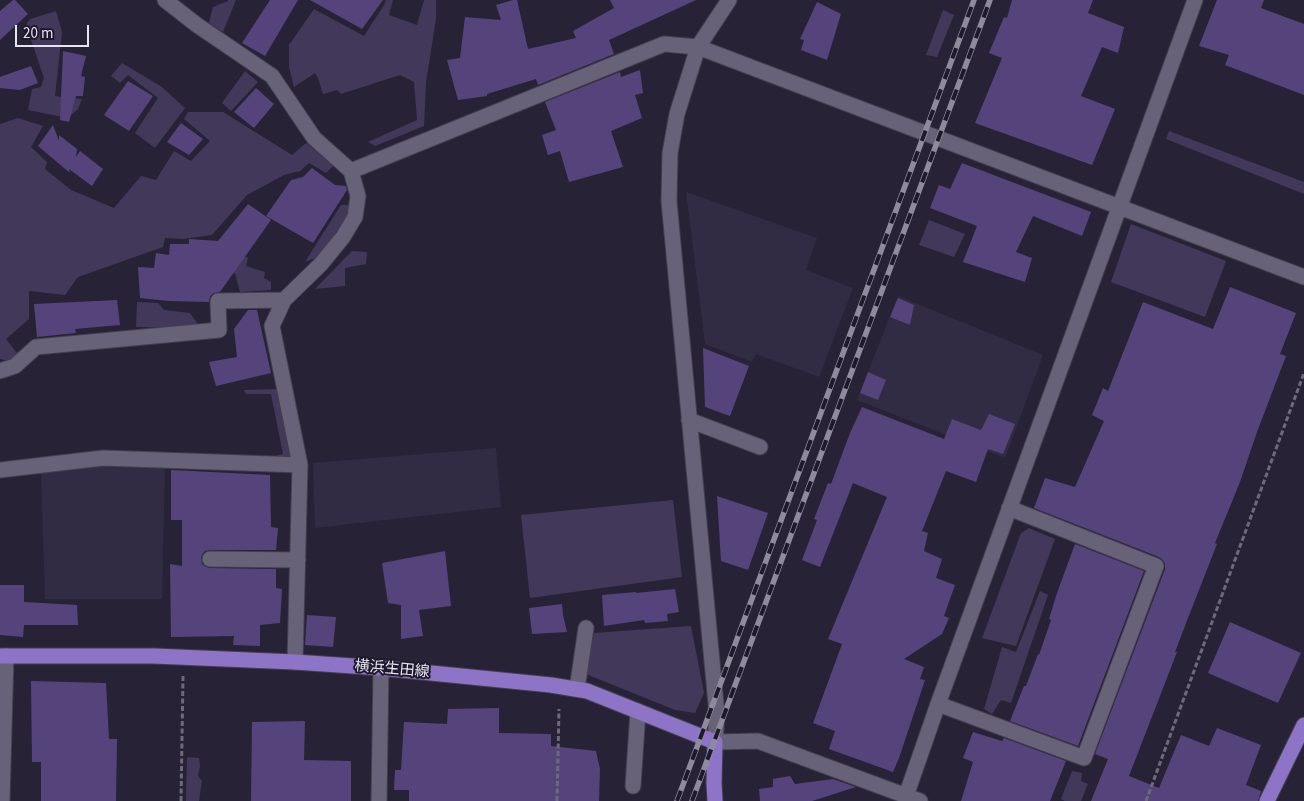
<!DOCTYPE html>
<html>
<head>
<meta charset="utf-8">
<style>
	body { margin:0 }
	#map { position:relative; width:1304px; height:801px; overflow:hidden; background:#282236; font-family:"Source Sans 3",sans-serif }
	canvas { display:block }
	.scale { position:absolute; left:15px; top:25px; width:74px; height:22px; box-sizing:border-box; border:2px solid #e7e4f2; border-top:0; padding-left:6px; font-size:15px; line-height:18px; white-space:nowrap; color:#e7e4f2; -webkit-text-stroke:4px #1e192c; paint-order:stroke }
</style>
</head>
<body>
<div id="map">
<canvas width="1304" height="801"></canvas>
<div class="scale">20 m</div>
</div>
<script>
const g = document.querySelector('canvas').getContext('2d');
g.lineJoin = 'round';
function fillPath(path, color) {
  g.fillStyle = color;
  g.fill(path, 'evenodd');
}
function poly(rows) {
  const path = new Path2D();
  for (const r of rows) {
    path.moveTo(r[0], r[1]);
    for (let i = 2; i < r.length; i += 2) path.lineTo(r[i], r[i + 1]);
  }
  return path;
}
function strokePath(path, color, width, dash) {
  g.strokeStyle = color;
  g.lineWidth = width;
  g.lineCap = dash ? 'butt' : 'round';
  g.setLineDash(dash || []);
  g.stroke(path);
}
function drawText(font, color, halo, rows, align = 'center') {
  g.font = font + ' "Source Sans 3","Noto Sans JP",sans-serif';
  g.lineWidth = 4;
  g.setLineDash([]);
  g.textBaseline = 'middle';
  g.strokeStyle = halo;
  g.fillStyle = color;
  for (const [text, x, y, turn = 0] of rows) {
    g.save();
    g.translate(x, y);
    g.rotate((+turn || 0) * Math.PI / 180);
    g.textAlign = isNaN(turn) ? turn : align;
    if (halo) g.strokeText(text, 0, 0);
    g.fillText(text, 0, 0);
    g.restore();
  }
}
fillPath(poly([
	[686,192,817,238,806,270,853,288,819,377,756,354,752,362,705,344],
	[898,296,1043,355,1005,458,857,400],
	[496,448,501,507,315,528,313,463],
	[105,464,165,468,162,599,45,599,41,470]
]), '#322b44');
fillPath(poly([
	[228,0,236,0,223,32,209,23,213,7,228,1],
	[386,0,393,0,389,15,417,25,424,0,436,0,436,19,426,82,424,126,375,146,368,142,417,120,414,82,400,75,341,94,337,90,323,94,318,78,315,73,294,87,289,67,289,45,314,9,364,36,384,5],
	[943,10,954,15,937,57,926,55],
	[56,11,62,32,55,96,82,99,78,109,68,118,28,110,32,89,41,87,44,78,26,25,30,19],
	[122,63,162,87,185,108,155,148,135,133,158,98,128,75,120,83,111,76],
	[245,71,258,82,231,111,222,103],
	[188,112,223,112,292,155,306,143,334,165,326,173,309,163,300,171,284,175,247,195,212,235,183,239,165,238,163,247,78,277,65,295,29,291,29,319,6,339,17,353,10,361,0,359,0,124,18,118,43,126,31,147,47,162,45,169,71,190,114,208,141,176,156,180,174,151,191,161,210,141,184,119],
	[1169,131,1304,182,1304,194,1166,139],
	[341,205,349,205,350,217,323,255,305,262],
	[929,220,965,234,954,257,919,245],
	[1131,224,1226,261,1205,317,1111,282],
	[219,242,248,258,246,266,265,272,264,278,271,282,271,290,240,292,235,273,218,277],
	[352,251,367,252,366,264,345,268,345,286,315,289],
	[137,302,158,303,164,310,190,313,199,326,186,328,136,327],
	[277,389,292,459,267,458,283,454,271,394,246,394,244,390],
	[673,500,682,577,530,598,521,515],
	[1029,528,1055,539,1016,646,982,638,1021,533],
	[1040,591,1048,595,1011,703,1001,700,992,714,984,709,1002,647,1016,652],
	[691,626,704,693,695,713,675,710,586,674,594,633],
	[187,757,199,758,200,766,198,776,202,781,199,801,186,801],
	[1072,771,1082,773,1081,781,1088,784,1081,801,1065,801,1061,799]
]), '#42395a');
fillPath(poly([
	[13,0,15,0,28,14,0,40,0,11],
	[270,0,298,0,265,56,242,43],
	[310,0,383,0,362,29],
	[513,0,517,0,528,49,576,38,573,31,614,8,610,0,696,0,609,40,614,54,538,85,536,79,487,94,487,96,458,100,447,60,460,58,465,17,501,20,496,5],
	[1012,0,1093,0,1088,13,1124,27,1118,53,1102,47,1081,96,1115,109,1092,165,975,123,1002,58,989,53,1004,17,1007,18],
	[1217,0,1264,0,1261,8,1304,24,1304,95,1225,65,1229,55,1199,46],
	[817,2,841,14,827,60,801,50,804,40,800,39],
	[63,51,86,56,81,76,85,77,83,96,76,96,69,122,60,120],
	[31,66,38,83,20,90,0,88,0,77],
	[640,70,643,93,635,95,642,118,611,131,623,167,569,182,560,151,548,155,542,135,556,130,545,102,620,72,621,77],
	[128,81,153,96,129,131,104,115],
	[256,88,274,104,254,128,234,112],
	[181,123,203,139,189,155,167,142],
	[53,125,59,141,59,135,77,149,76,157,80,151,103,169,92,186,69,169,70,173,38,146],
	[962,163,1091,212,1082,236,1033,216,1016,252,1032,258,1025,282,963,262,977,226,930,208,939,185,950,189],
	[312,168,335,185,346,186,347,190,313,243,266,216,291,180,303,177],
	[248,204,271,220,220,292,214,293,210,296,209,302,169,301,140,298,138,267,154,268,156,253,169,255,170,244,189,244,189,239,218,241],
	[1230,287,1296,313,1280,354,1286,356,1257,432,1240,482,1215,543,1217,544,1188,618,1175,652,1177,652,1129,776,1159,788,1181,735,1209,746,1217,728,1261,745,1246,785,1261,791,1258,801,1091,801,1108,759,1095,754,1165,569,1165,564,1163,560,1159,557,1034,508,1045,478,1075,487,1104,421,1092,415,1103,388,1108,391,1143,302,1213,329],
	[898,298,914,305,910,325,890,317],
	[117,300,120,325,75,329,76,333,37,337,34,304],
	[248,310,257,310,271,373,216,386,209,362,237,357,234,329],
	[703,348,749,366,730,416,705,407],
	[868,372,886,380,878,400,860,393],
	[862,407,944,439,952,419,981,430,989,414,1015,424,1003,454,988,449,976,482,946,471,922,531,928,533,924,551,942,559,936,578,955,585,944,616,949,618,942,634,904,659,924,667,920,679,925,680,899,758,893,772,829,749,835,731,813,723,842,644,828,639,887,497,853,483,820,567,802,560,817,520,814,519,828,483,831,484,850,433],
	[171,470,270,475,271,527,278,528,276,550,210,550,205,551,202,555,201,558,202,564,206,567,210,568,276,569,276,588,282,589,280,623,260,625,260,646,233,645,234,636,171,637,170,564,182,566,182,520,171,520],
	[717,496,768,513,748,570,721,561],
	[1075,544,1144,571,1078,746,1010,721,1024,686,1026,686,1038,654,1039,655,1051,620,1049,619,1057,593],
	[445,551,451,606,419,610,423,636,401,639,401,605,388,603,382,563],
	[0,585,24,585,24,602,77,605,78,625,24,625,23,637,0,635],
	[675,589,679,612,667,614,668,621,645,623,644,620,604,626,602,595,636,592,636,593],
	[562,604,563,615,567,632,532,634,529,608],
	[307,615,336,617,333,647,305,645],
	[1230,622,1301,653,1278,703,1208,673],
	[31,681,106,683,109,739,117,739,116,801,41,801,41,762,32,762],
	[499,708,499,733,551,734,551,746,596,751,600,769,599,801,409,801,409,790,394,790,395,770,401,770,404,722,447,724,448,709],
	[305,721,304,760,351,761,351,801,251,801,252,722],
	[973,732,1002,741,1004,738,1066,761,1050,801,961,801,973,762,963,758],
	[790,776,795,784,833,779,856,787,812,801,760,801,759,789,773,787,773,779]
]), '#55447b');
const minor = poly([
	[165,0,197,25,272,76,314,138,351,171,358,196,355,217,343,237,321,264,284,300,272,326,300,465,295,662],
	[729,0,698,47,677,114,670,153,669,201,717,715,715,742,758,741,920,801],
	[351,171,664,44,698,47,1304,277],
	[0,371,15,366,36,347,219,330,218,301,284,300],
	[689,420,760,447],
	[0,470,103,458,300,465],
	[210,559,298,560],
	[577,689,586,628],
	[938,704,1084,758,1156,566,1009,508],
	[633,786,638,711],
	[906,796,938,704,1195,0],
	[2,801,6,656],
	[379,801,381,668]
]);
const major = poly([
	[0,656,154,656,295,662,381,668,551,685,587,691,715,742,714,783,715,801],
	[1267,801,1304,725]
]);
strokePath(minor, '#443f50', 17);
strokePath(major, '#443f50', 17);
strokePath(poly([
	[181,801,183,676],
	[557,801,559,709],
	[1146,801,1304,373]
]), '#6e697b', 3, [5, 2.5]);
strokePath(minor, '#686279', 15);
strokePath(major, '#8e74c6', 15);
const rail = poly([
	[677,801,974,0],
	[692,801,990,0]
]);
strokePath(rail, '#908b9c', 5.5);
strokePath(rail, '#1e192c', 4, [11]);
drawText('15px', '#e7e4f2', '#1e192c', [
	["横浜生田線",392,670,5]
]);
</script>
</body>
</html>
